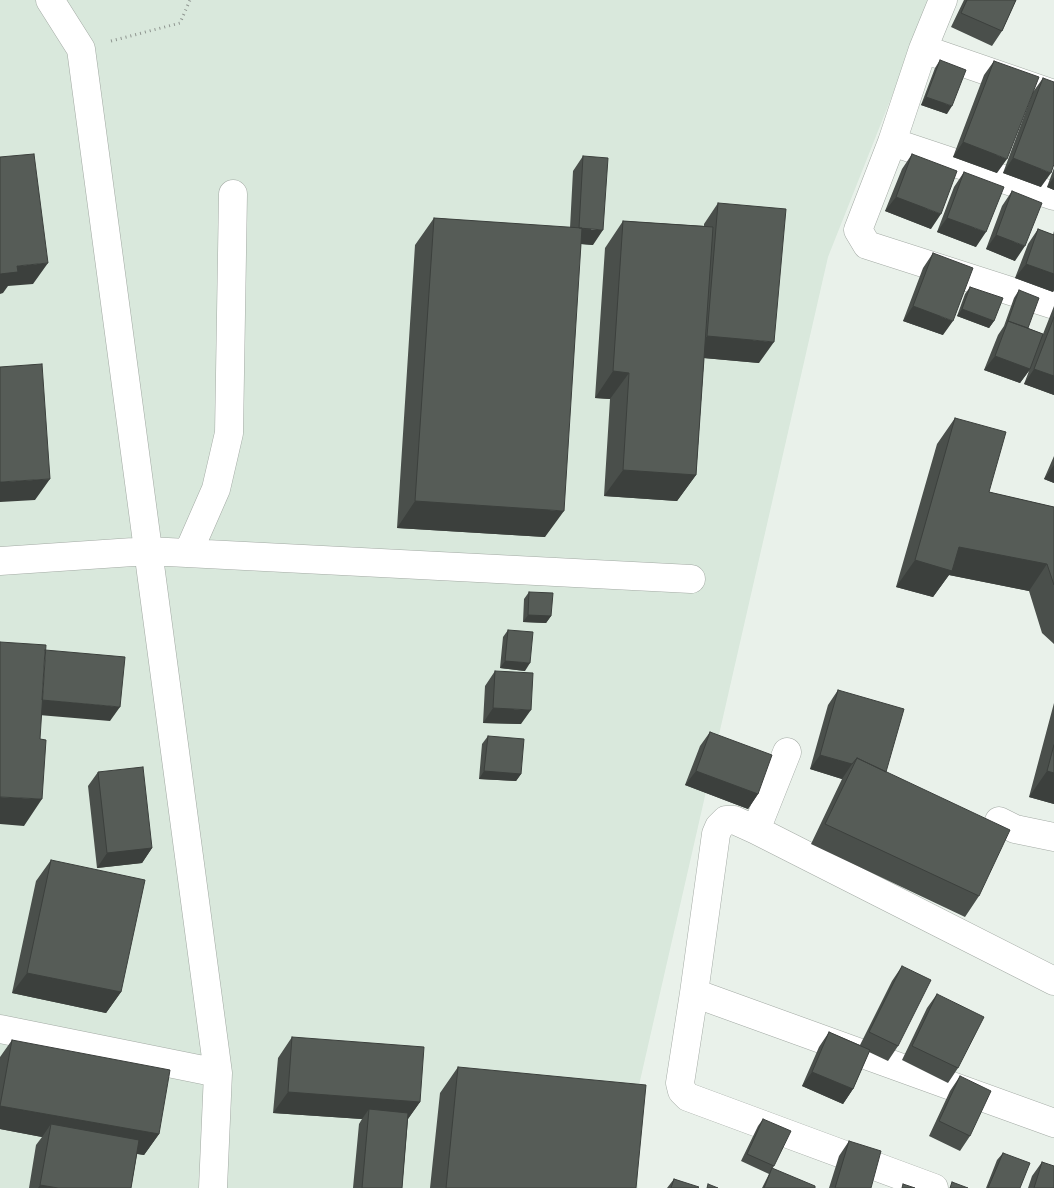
<!DOCTYPE html>
<html>
<head>
<meta charset="utf-8">
<style>
	body { margin:0 }
	canvas { display:block; background:#e9f1ea }
</style>
</head>
<body>
<canvas width="1054" height="1188"></canvas>
<script>
const g = document.querySelector('canvas').getContext('2d');
g.lineJoin = 'round';
function fillPath(path, color) {
  g.fillStyle = color;
  g.fill(path, 'evenodd');
}
function poly(rows) {
  const path = new Path2D();
  for (const r of rows) {
    path.moveTo(r[0], r[1]);
    for (let i = 2; i < r.length; i += 2) path.lineTo(r[i], r[i + 1]);
  }
  return path;
}
function strokePath(path, color, width, dash) {
  g.strokeStyle = color;
  g.lineWidth = width;
  g.lineCap = dash ? 'butt' : 'round';
  g.setLineDash(dash || []);
  g.stroke(path);
}
fillPath(poly([
	[0,0,930,0,828,257,637,1094,638,1188,0,1188]
]), '#d9e8dc');
const minor = poly([
	[50,0,81,49,218,1073,213,1188],
	[943,0,923,49,892,142,858,230,867,245,1054,305],
	[923,49,1054,94],
	[892,142,1054,196],
	[188,553,216,489,229,433,233,194],
	[0,561,148,551,691,579],
	[999,821,1015,829,1054,837],
	[756,830,787,752],
	[694,993,1054,1123],
	[0,1029,218,1073],
	[934,1188,688,1097,682,1091,680,1083,694,993,716,834,719,827,726,820,734,820,756,830,1054,981]
]);
strokePath(minor, '#a3aaa4', 29);
strokePath(poly([
	[111,41,180,23,190,0]
]), '#8f9590', 3, [1, 4]);
strokePath(minor, '#fff', 28);
fillPath(poly([
	[964,0,1016,0,1002,31,992,46,951,27],
	[940,60,947,114,921,105,935,68],
	[994,61,997,173,953,157,984,75],
	[1043,78,1041,187,1003,173,1033,92],
	[912,154,931,229,885,211,902,169],
	[583,156,593,245,581,244,545,537,397,528,415,245,434,218,570,228,573,171],
	[1054,168,1054,190,1047,187],
	[964,172,976,247,937,232,954,187],
	[1012,191,1015,261,986,249,1002,206],
	[718,203,759,363,704,358,696,475,677,501,604,496,610,399,595,398,605,248,623,221,704,226,704,224],
	[1038,229,1053,235,1054,231,1054,290,1053,292,1015,278,1028,244],
	[933,253,943,335,903,321,923,268],
	[970,287,994,321,989,328,957,316,965,294],
	[1019,290,1028,328,1043,334,1054,306,1054,395,1024,384,1029,371,1020,383,984,370,998,335,1004,326,1014,298],
	[955,418,989,492,1054,507,1054,644,1042,633,1029,591,949,575,933,597,896,587,937,444],
	[1054,456,1054,483,1044,479],
	[529,592,551,616,546,623,523,622,524,599],
	[508,630,525,671,500,668,503,637],
	[495,671,521,724,483,723,485,686],
	[838,690,886,772,979,896,965,917,811,844,842,779,810,769,828,705],
	[1054,703,1054,804,1029,797],
	[710,732,758,794,748,809,685,785,700,746],
	[488,736,521,774,516,781,479,779,482,744],
	[98,772,152,848,142,863,97,868,88,786],
	[51,860,121,992,106,1013,12,993,36,881],
	[902,966,898,1046,888,1061,869,1052,853,1089,843,1104,802,1086,819,1047,829,1032,860,1045,892,981],
	[937,994,958,1068,948,1083,902,1060,927,1008],
	[292,1037,420,1102,408,1119,402,1188,353,1188,359,1124,362,1119,273,1113,278,1058],
	[12,1040,159,1134,144,1155,137,1154,131,1188,29,1188,36,1145,42,1137,0,1129,0,1057],
	[458,1067,636,1188,430,1188,440,1093],
	[960,1076,970,1136,960,1151,929,1136,950,1091],
	[763,1119,774,1166,772,1169,815,1188,762,1188,769,1174,741,1161,758,1126],
	[849,1141,871,1188,829,1188,839,1156],
	[1003,1153,1020,1188,986,1188,997,1160],
	[1042,1162,1054,1188,1028,1188,1032,1176],
	[674,1179,698,1188,667,1188]
]), '#4a4f4b');
fillPath(poly([
	[926,97,952,106,947,114,921,105],
	[963,142,1007,159,997,173,953,157],
	[1013,158,1051,173,1041,187,1003,173],
	[1054,177,1054,190,1047,187],
	[896,197,941,214,931,229,885,211],
	[947,218,986,232,976,247,937,232],
	[579,229,603,230,593,245,569,243],
	[996,235,1025,246,1015,261,986,249],
	[48,263,33,284,8,286,3,293,0,294,0,274,17,266],
	[1026,264,1054,274,1054,290,1053,292,1015,278],
	[913,306,953,321,943,335,903,321],
	[962,309,994,321,989,328,957,316],
	[707,336,774,342,759,363,692,357],
	[995,356,1030,369,1020,383,984,370],
	[1034,369,1054,376,1054,395,1024,384],
	[613,371,629,373,610,399,595,398],
	[1054,465,1054,483,1044,479],
	[623,470,696,475,677,501,604,496],
	[50,479,35,500,0,502,0,482],
	[415,501,564,511,545,537,397,528],
	[959,547,1047,564,1029,591,949,575,933,597,896,587,915,560],
	[528,615,551,616,546,623,523,622],
	[505,661,530,663,525,671,500,668],
	[37,699,120,707,110,721,27,714],
	[493,708,531,710,521,724,483,723],
	[820,755,852,764,842,779,810,769],
	[484,771,521,774,516,781,479,779],
	[696,771,758,794,748,809,685,785],
	[1047,771,1054,773,1054,804,1029,797],
	[0,797,42,799,24,826,0,824],
	[152,848,142,863,97,868,107,853],
	[27,973,121,992,106,1013,12,993],
	[812,1072,853,1089,843,1104,802,1086],
	[288,1092,420,1102,405,1123,369,1109,362,1119,273,1113],
	[0,1106,159,1134,144,1155,48,1138,51,1124,42,1137,0,1129],
	[40,1185,58,1188,38,1188]
]), '#3c403d');
const building = poly([
	[967,0,1016,0,1002,31,961,13,967,0],
	[940,60,966,70,952,106,926,97,940,60],
	[994,61,1039,77,1007,159,963,142,994,61],
	[1043,78,1054,82,1054,164,1051,173,1013,158,1043,78],
	[34,154,48,263,17,266,18,272,0,274,0,157,34,154],
	[912,154,957,171,941,214,896,197,912,154],
	[583,156,608,158,603,230,579,228,583,156],
	[964,172,1004,187,986,232,947,218,964,172],
	[1012,191,1042,203,1025,246,996,235,1012,191],
	[718,203,786,209,774,342,707,336,718,203],
	[434,218,582,228,564,511,415,501,434,218],
	[623,221,713,227,696,475,623,470,629,373,613,371,623,221],
	[1038,229,1054,235,1054,274,1026,264,1038,229],
	[933,253,973,268,953,321,913,306,933,253],
	[970,287,1003,298,994,321,962,309,970,287],
	[1019,290,1039,298,1028,328,1008,321,1019,290],
	[1054,317,1054,376,1034,369,1054,317],
	[1008,321,1043,334,1030,369,995,356,1008,321],
	[42,364,50,479,0,482,0,367,42,364],
	[955,418,1006,432,989,492,1054,507,1054,585,1047,564,959,547,952,571,915,560,955,418],
	[529,592,553,593,551,616,528,615,529,592],
	[508,630,533,632,530,663,505,661,508,630],
	[0,642,46,645,40,739,46,740,42,799,0,797,0,642],
	[45,650,125,657,120,707,42,700,45,650],
	[495,671,533,673,531,710,493,708,495,671],
	[838,690,904,709,886,772,857,758,852,764,820,755,838,690],
	[710,732,772,755,758,794,696,771,710,732],
	[488,736,524,739,521,774,484,771,488,736],
	[1054,745,1054,773,1047,771,1054,745],
	[857,758,1010,830,979,896,825,824,857,758],
	[143,767,152,848,107,853,98,772,143,767],
	[51,860,145,880,121,992,27,973,51,860],
	[902,966,931,980,898,1046,869,1032,902,966],
	[937,994,984,1017,958,1068,912,1046,937,994],
	[829,1032,870,1050,853,1089,812,1072,829,1032],
	[292,1037,424,1047,420,1102,288,1092,292,1037],
	[12,1040,170,1070,159,1134,0,1106,12,1040],
	[458,1067,646,1085,636,1188,446,1188,458,1067],
	[960,1076,991,1091,970,1136,939,1121,960,1076],
	[369,1109,408,1113,402,1188,362,1188,369,1109],
	[763,1119,791,1131,774,1166,747,1154,763,1119],
	[51,1124,139,1140,131,1188,58,1188,40,1185,51,1124],
	[849,1141,881,1151,871,1188,835,1188,849,1141],
	[1003,1153,1030,1163,1020,1188,988,1188,1003,1153],
	[1042,1162,1054,1166,1054,1188,1034,1188,1042,1162],
	[772,1168,815,1186,815,1188,764,1188,772,1168],
	[674,1179,699,1187,698,1188,671,1188,674,1179],
	[952,1182,968,1188,950,1188,952,1182],
	[708,1184,718,1188,707,1188,708,1184],
	[903,1184,915,1188,902,1188,903,1184]
]);
fillPath(building, '#565c57');
strokePath(building, '#3c403d', 1);
</script>
</body>
</html>
